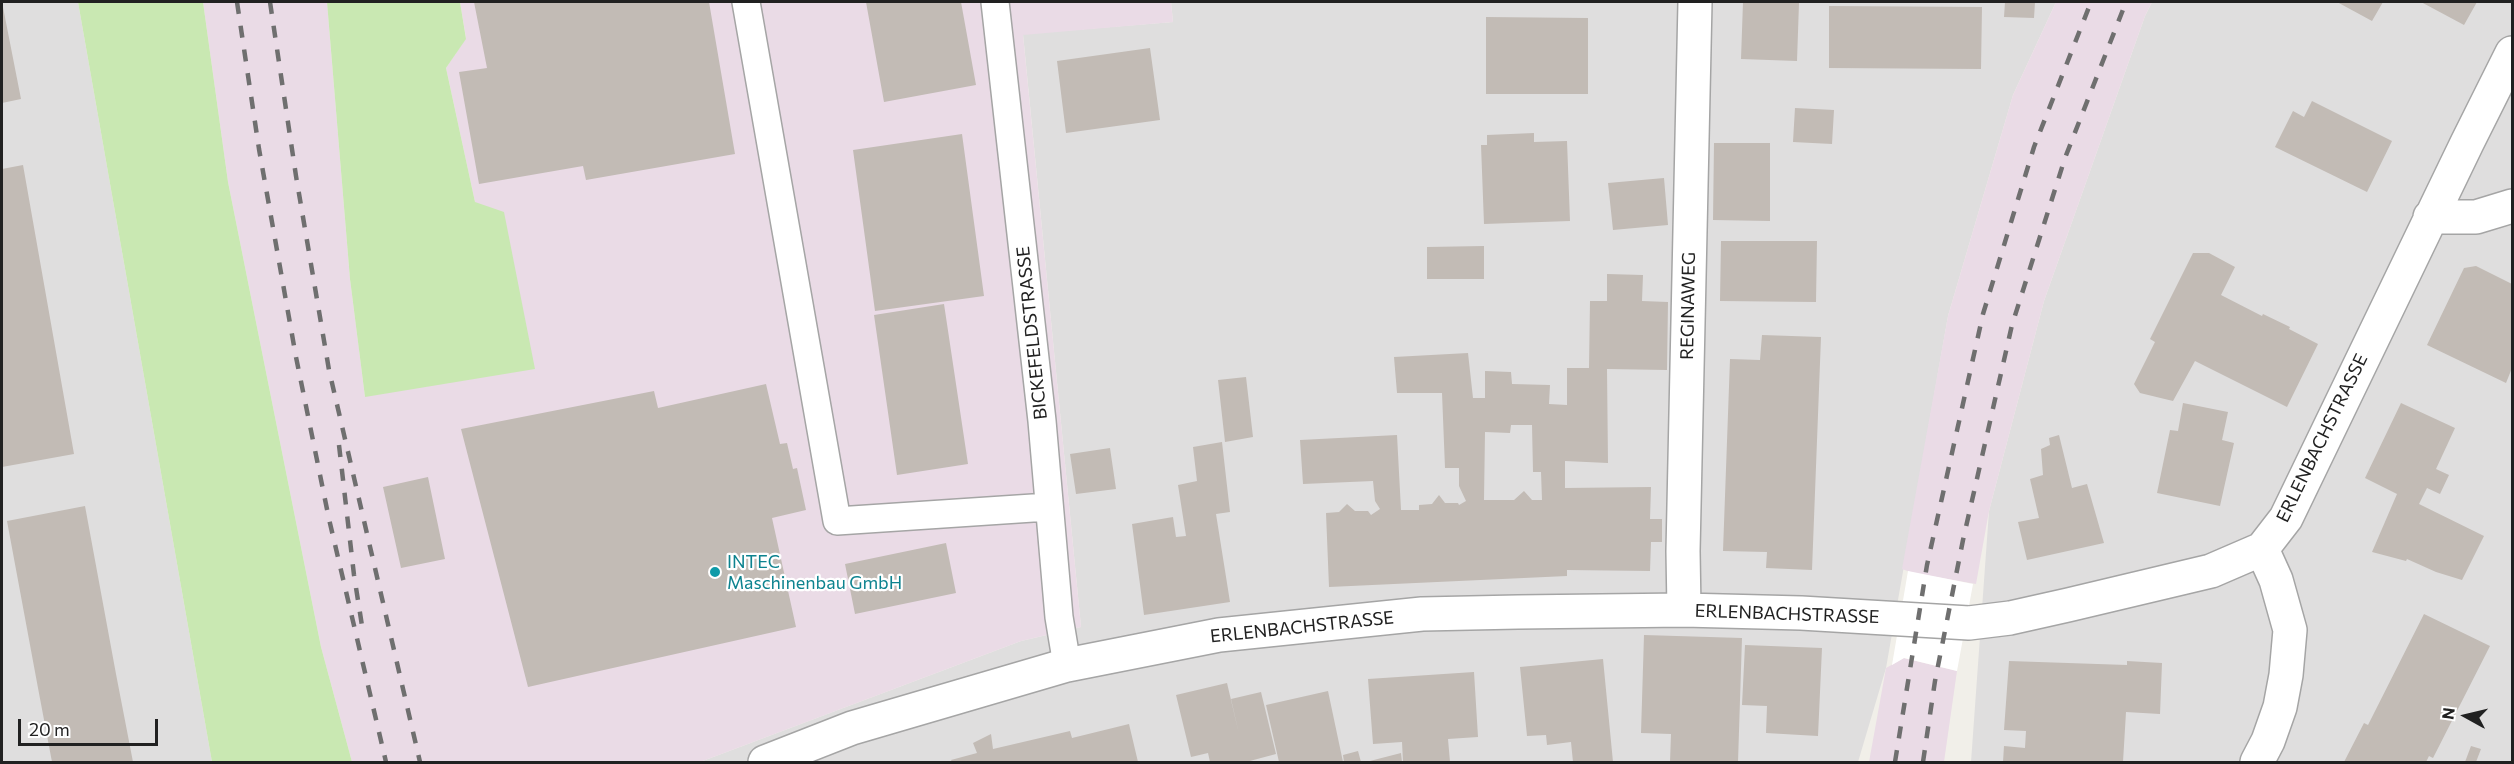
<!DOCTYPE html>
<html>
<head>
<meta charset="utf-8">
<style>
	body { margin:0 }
	#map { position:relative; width:2514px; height:764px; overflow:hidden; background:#f1efe9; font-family:Commissioner,sans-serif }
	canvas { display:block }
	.frame { position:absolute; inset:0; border:3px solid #212121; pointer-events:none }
	.north { position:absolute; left:2436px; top:686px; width:60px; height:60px; -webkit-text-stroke:4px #fff; paint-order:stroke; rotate:278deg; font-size:16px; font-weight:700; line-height:24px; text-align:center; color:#212121 }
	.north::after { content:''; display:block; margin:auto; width:21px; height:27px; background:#212121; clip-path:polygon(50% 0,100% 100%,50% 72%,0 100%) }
	.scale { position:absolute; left:18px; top:719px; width:140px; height:27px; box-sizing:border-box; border:3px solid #212121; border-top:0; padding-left:8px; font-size:18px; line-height:21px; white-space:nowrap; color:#212121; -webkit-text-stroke:4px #fff; paint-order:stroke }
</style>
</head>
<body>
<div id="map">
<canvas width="2514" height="764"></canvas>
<div class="frame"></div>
<div class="north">N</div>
<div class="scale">20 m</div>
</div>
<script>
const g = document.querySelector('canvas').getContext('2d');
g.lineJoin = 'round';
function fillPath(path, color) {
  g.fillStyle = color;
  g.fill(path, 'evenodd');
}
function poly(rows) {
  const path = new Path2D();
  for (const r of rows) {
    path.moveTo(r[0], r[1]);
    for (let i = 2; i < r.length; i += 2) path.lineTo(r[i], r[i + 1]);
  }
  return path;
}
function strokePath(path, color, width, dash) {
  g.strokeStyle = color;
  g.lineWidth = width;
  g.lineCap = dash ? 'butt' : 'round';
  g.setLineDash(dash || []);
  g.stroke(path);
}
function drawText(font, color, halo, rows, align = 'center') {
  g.font = font + ' Commissioner,sans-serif';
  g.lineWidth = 4.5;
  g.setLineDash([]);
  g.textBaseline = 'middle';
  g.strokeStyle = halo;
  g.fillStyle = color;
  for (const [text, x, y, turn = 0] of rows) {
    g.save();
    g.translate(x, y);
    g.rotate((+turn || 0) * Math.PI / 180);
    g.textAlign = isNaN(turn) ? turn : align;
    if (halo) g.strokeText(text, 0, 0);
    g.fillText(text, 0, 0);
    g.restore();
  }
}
fillPath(poly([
	[2,2,78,2,212,762,2,762],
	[1171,2,2056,2,2013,95,1948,316,1886,668,1858,762,700,762,1021,641,1081,627,1023,34,1173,22],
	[2152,2,2512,2,2512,762,1971,762,1989,511,2044,301,2145,16]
]), '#dfdede');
fillPath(poly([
	[203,2,327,2,350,279,365,397,475,202,446,68,466,38,460,2,1171,2,1173,22,1023,35,1081,627,1021,641,700,762,352,762,321,647,228,182],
	[2056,2,2152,2,2145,16,2044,301,1989,511,1976,584,1913,573,1902,569,1948,316,2013,95],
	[1904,658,1957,671,1944,762,1869,762,1886,668]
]), '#eadbe6');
fillPath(poly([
	[78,2,203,2,228,182,321,647,352,762,212,762],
	[327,2,460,2,466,39,446,68,475,202,504,212,535,369,365,397,350,279]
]), '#c9e8b2');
fillPath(poly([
	[1908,571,1973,584,1957,671,1904,658,1892,665]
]), '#fff');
fillPath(poly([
	[2,2,21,99,2,103],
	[474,2,709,2,735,154,586,180,583,166,479,184,459,72,487,68],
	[866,2,961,2,976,85,884,102],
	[1743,2,1799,3,1797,61,1741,59],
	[2005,2,2035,2,2034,18,2004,17],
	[2337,2,2383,2,2372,21],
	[2421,2,2477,2,2464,25],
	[1829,6,1982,7,1981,69,1829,68],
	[1486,17,1588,18,1588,94,1486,94],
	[1150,48,1160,120,1066,133,1057,61],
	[2312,101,2392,141,2367,192,2275,147,2293,111,2304,117],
	[1795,108,1834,110,1832,144,1793,142],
	[1534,133,1534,142,1567,141,1570,221,1484,224,1481,145,1487,145,1487,135],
	[962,134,984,296,875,311,853,150],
	[1714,143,1770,143,1770,221,1713,220],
	[23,165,74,454,2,467,2,169],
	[1664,178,1668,225,1613,230,1608,183],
	[1721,241,1817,241,1816,302,1720,301],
	[1484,246,1484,279,1427,279,1427,247],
	[2193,253,2209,253,2235,267,2221,295,2262,316,2263,314,2290,327,2289,329,2318,344,2287,407,2195,361,2173,401,2140,393,2134,384,2155,342,2150,339],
	[2476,266,2512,284,2512,368,2506,383,2427,345,2464,268],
	[1607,274,1643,275,1642,301,1668,302,1667,370,1607,369,1608,463,1565,461,1565,488,1651,487,1650,519,1662,519,1662,542,1651,542,1650,571,1567,570,1567,576,1329,587,1326,513,1339,512,1347,504,1355,511,1368,511,1371,515,1380,509,1375,501,1373,481,1303,484,1300,440,1397,435,1401,510,1419,510,1419,505,1432,504,1439,495,1445,503,1458,503,1459,505,1466,501,1459,486,1459,468,1445,468,1442,393,1397,393,1394,357,1468,353,1473,398,1485,398,1485,371,1511,372,1512,384,1550,385,1549,404,1567,405,1567,368,1589,368,1590,301,1607,301],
	[1511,425,1532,425,1533,472,1541,472,1542,500,1532,500,1524,491,1514,500,1484,500,1485,432,1510,433],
	[944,304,968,464,897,475,874,315],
	[1762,335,1821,337,1812,570,1766,568,1767,552,1723,551,1730,359,1760,360],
	[1246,377,1253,437,1225,442,1218,380],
	[766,384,780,444,787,443,793,469,797,468,806,510,772,518,796,627,528,687,461,429,654,391,658,408],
	[2183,403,2228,412,2222,440,2234,443,2220,506,2157,493,2170,430,2178,431],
	[2401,403,2455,428,2436,469,2449,475,2440,494,2427,488,2419,504,2484,536,2462,580,2436,572,2407,559,2406,561,2372,552,2397,494,2365,478],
	[2059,435,2072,488,2087,484,2104,543,2027,560,2018,522,2039,518,2030,479,2043,475,2041,449,2050,445,2049,438],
	[1222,442,1230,512,1216,514,1230,602,1144,615,1132,524,1173,517,1176,537,1186,536,1178,485,1197,481,1193,447],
	[1110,448,1116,489,1076,494,1070,454],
	[428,477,445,559,401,568,383,487],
	[85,506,116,674,133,762,52,762,38,688,7,521],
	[946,543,956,593,855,614,845,564],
	[2424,614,2490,646,2433,758,2429,756,2426,762,2344,762,2364,723,2368,725],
	[1644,635,1742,638,1738,762,1670,762,1671,734,1641,733],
	[1745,645,1822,648,1818,736,1766,733,1767,706,1742,705],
	[1603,659,1613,762,1573,762,1571,742,1547,745,1546,735,1527,736,1520,667],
	[2009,661,2127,665,2127,661,2162,663,2160,714,2126,712,2123,762,2003,762,2004,746,2025,748,2026,731,2004,730],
	[1474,672,1478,737,1448,739,1450,762,1403,762,1402,742,1373,744,1368,679],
	[1227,683,1239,734,1231,699,1261,692,1276,754,1246,762,1210,762,1208,753,1191,757,1176,695],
	[1328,691,1343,762,1279,762,1266,705],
	[1129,724,1138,762,952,762,951,760,977,753,973,743,991,734,993,749,1070,731,1072,738],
	[2471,746,2481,749,2476,762,2465,762],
	[1358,751,1361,762,1344,762,1343,755],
	[1401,753,1402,762,1366,762]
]), '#c2bbb5');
const lane = poly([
	[746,2,837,521,1048,507],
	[995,2,1042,421,1059,617,1067,665]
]);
const street = poly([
	[2430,217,2476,217,2512,206],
	[1684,610,1683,551,1695,2],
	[765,762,852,728,1067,665,1219,635,1422,614,1518,612,1684,610,1801,613,1969,623,2010,618,2068,605,2211,571,2262,549,2286,518,2467,143,2512,53],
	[2257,762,2268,741,2280,707,2286,675,2290,630,2276,580,2262,549]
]);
strokePath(lane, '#a5a5a5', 30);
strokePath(street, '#a5a5a5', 36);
strokePath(lane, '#fff', 27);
strokePath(street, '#fff', 33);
strokePath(poly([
	[237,2,259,149,296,357,329,519,386,762],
	[270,2,296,176,329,370,420,762],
	[339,445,354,575,363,632],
	[1895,762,1927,565,1983,314,2034,147,2091,2],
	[1923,762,1935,681,1963,540,2012,325,2065,158,2126,2]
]), '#6f6f6f', 4.5, [12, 12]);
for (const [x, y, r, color] of [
	[715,572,6,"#0f9aa8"]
]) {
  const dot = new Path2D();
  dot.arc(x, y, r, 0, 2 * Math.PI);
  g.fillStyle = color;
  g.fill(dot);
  strokePath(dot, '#fff', 2);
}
drawText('18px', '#212121', '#fff', [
	["REGINAWEG",1688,306,-89],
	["BICKEFELDSTRASSE",1032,333,-96],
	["ERLENBACHSTRASSE",2322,438,-64],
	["ERLENBACHSTRASSE",1787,614,2],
	["ERLENBACHSTRASSE",1302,627,-6]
]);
drawText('18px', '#0d838f', '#fff', [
	["INTEC",727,562],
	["Maschinenbau GmbH",727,583]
], 'left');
</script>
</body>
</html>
